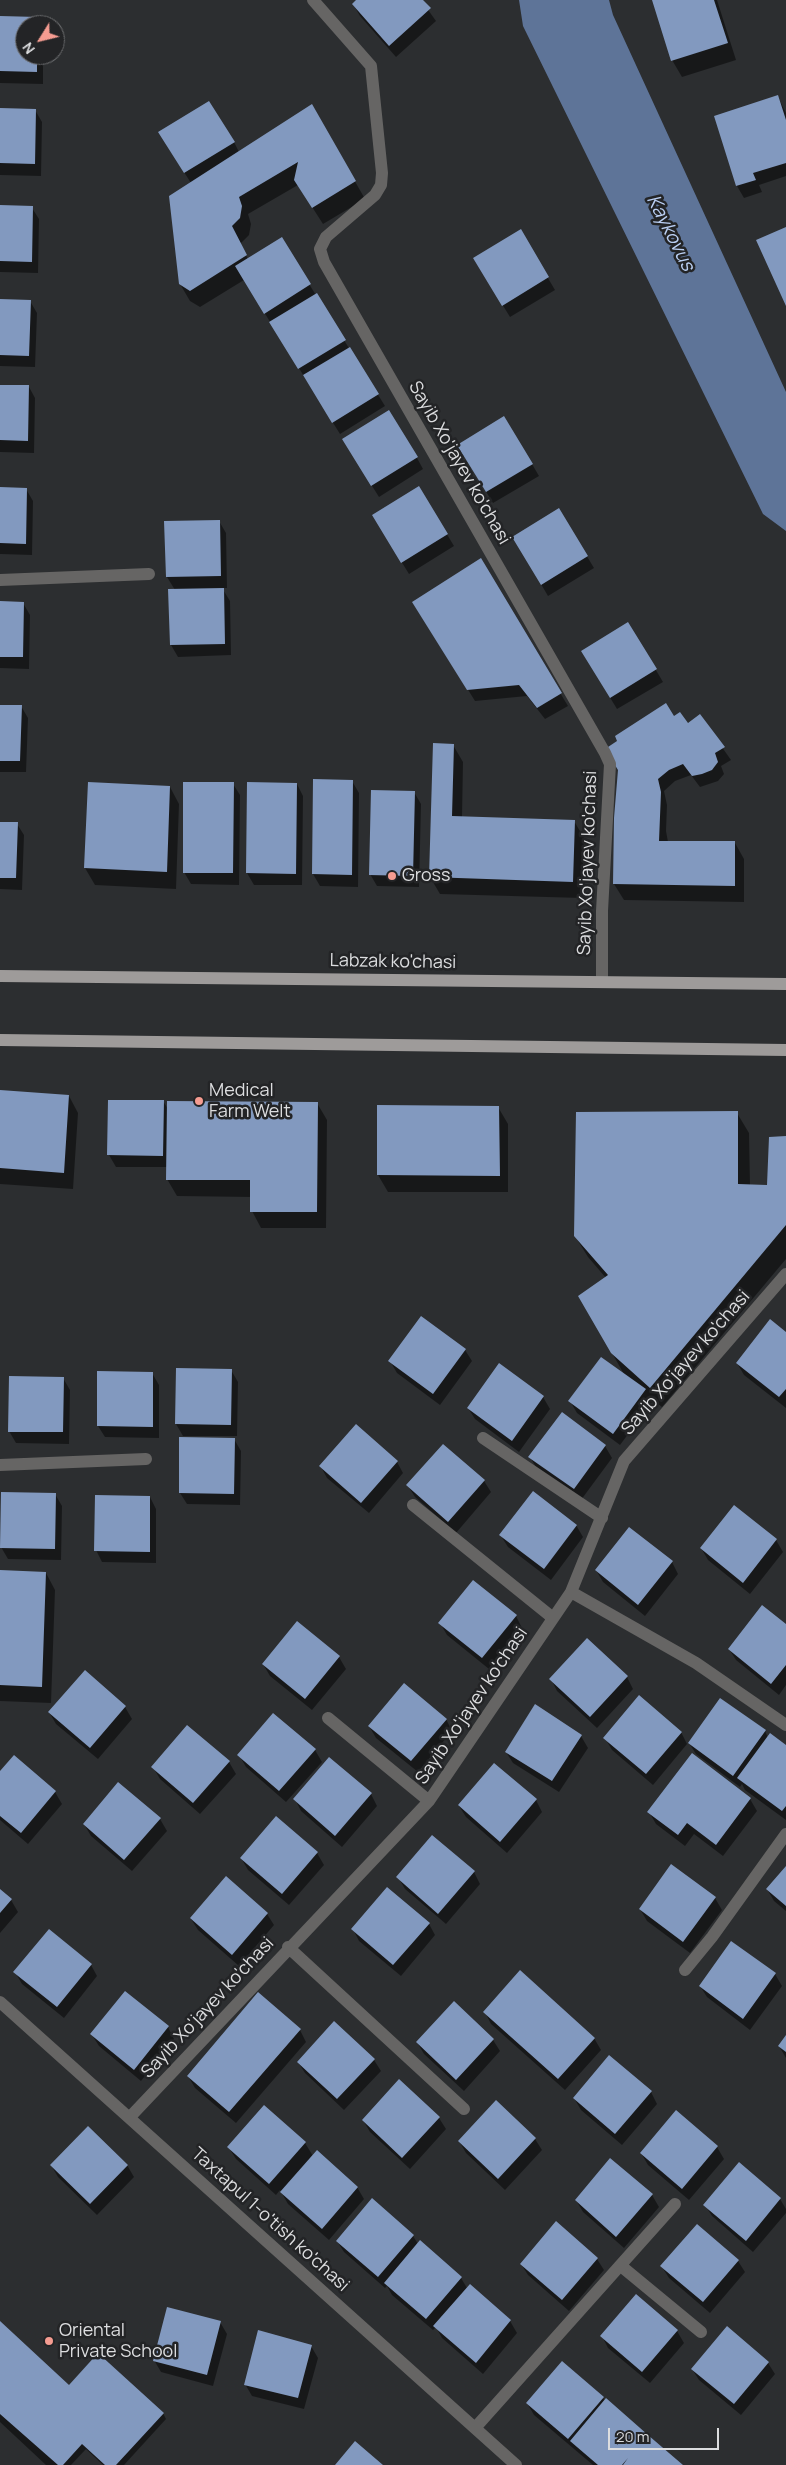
<!DOCTYPE html>
<html>
<head>
<meta charset="utf-8">
<style>
	body { margin:0 }
	#map { position:relative; width:786px; height:2465px; overflow:hidden; background:#2c2e30; font-family:Manrope,sans-serif }
	canvas { display:block }
	.north { position:absolute; left:15px; top:15px; width:50px; height:50px; box-sizing:border-box; background:#232426; border:1px solid #6d6e70; border-radius:50%; rotate:234deg; font-size:14px; font-weight:700; line-height:20px; text-align:center; color:#dcdddf }
	.north::after { content:''; display:block; margin:auto; width:18px; height:22px; background:#f59c91; clip-path:polygon(50% 0,100% 100%,50% 72%,0 100%) }
	.scale { position:absolute; left:608px; top:2428px; width:111px; height:22px; box-sizing:border-box; border:2px solid #dcdddf; border-top:0; padding-left:6px; font-size:15px; line-height:18px; white-space:nowrap; color:#dcdddf; -webkit-text-stroke:4px #232426; paint-order:stroke }
</style>
</head>
<body>
<div id="map">
<canvas width="786" height="2465"></canvas>
<div class="north">N</div>
<div class="scale">20 m</div>
</div>
<script>
const g = document.querySelector('canvas').getContext('2d');
g.lineJoin = 'round';
function fillPath(path, color) {
  g.fillStyle = color;
  g.fill(path, 'evenodd');
}
function poly(rows) {
  const path = new Path2D();
  for (const r of rows) {
    path.moveTo(r[0], r[1]);
    for (let i = 2; i < r.length; i += 2) path.lineTo(r[i], r[i + 1]);
  }
  return path;
}
function strokePath(path, color, width, dash) {
  g.strokeStyle = color;
  g.lineWidth = width;
  g.lineCap = dash ? 'butt' : 'round';
  g.setLineDash(dash || []);
  g.stroke(path);
}
function drawText(font, color, halo, rows, align = 'center') {
  g.font = font + ' Manrope,sans-serif';
  g.lineWidth = 5;
  g.setLineDash([]);
  g.textBaseline = 'middle';
  g.strokeStyle = halo;
  g.fillStyle = color;
  for (const [text, x, y, turn = 0] of rows) {
    g.save();
    g.translate(x, y);
    g.rotate((+turn || 0) * Math.PI / 180);
    g.textAlign = isNaN(turn) ? turn : align;
    if (halo) g.strokeText(text, 0, 0);
    g.fillText(text, 0, 0);
    g.restore();
  }
}
fillPath(poly([
	[519,0,609,0,613,15,786,392,786,531,763,514,523,26]
]), '#5e7498');
fillPath(poly([
	[358,0,421,0,436,21,396,57,360,16,353,4],
	[653,0,717,0,736,60,682,77,672,60],
	[0,17,37,18,41,25,25,25,25,55,43,55,43,84,0,83],
	[778,97,786,113,786,176,759,185,762,192,744,198,737,186,715,117],
	[312,106,365,199,323,224,298,185,248,214,251,224,249,235,240,244,248,259,281,239,385,406,340,434,244,280,200,307,190,301,180,284,191,183,166,144,234,142,239,152],
	[0,109,35,110,42,122,41,176,0,175],
	[0,207,32,208,39,219,38,273,0,272],
	[520,231,555,290,510,317,481,270],
	[0,300,30,301,37,313,35,367,0,366],
	[0,386,29,387,35,398,34,453,0,452],
	[350,451,417,458,423,469,379,497],
	[465,457,532,464,539,476,493,503],
	[0,488,26,489,33,501,32,555,0,554],
	[419,488,454,546,409,574,380,527],
	[559,510,594,568,548,596,514,538],
	[219,521,226,533,227,588,222,588,230,601,231,655,178,657,171,645,175,590,167,577,165,523],
	[480,560,568,706,545,719,527,696,475,701,421,614],
	[0,603,23,603,30,615,29,669,0,668],
	[628,623,663,682,617,709,589,663],
	[0,706,21,706,28,718,26,772,0,772],
	[700,716,731,760,721,766,724,774,718,781,700,787,691,775,675,781,664,791,667,805,666,831,668,842,735,843,744,859,744,902,624,900,614,884,674,718,688,725],
	[453,745,463,762,462,817,574,821,584,838,582,898,440,894,430,877],
	[352,781,359,793,358,887,320,886,313,874],
	[233,784,240,795,239,885,191,884,184,872],
	[297,784,303,796,302,885,254,885,247,873],
	[170,787,179,804,176,889,95,885,85,868],
	[414,792,421,804,419,887,377,886,370,874],
	[0,823,17,824,24,835,22,890,0,889],
	[0,1091,69,1096,78,1113,73,1189,0,1184],
	[163,1101,168,1109,317,1103,327,1120,326,1228,261,1228,252,1211,252,1197,177,1196,167,1179,167,1167,116,1167,109,1155],
	[378,1106,498,1107,508,1124,508,1192,388,1192,378,1175],
	[737,1113,749,1133,750,1185,769,1186,786,1137,786,1259,662,1407,649,1397,652,1402,620,1445,577,1413,570,1401,625,1376,580,1296,606,1278,588,1257,575,1236],
	[786,1333,786,1408,744,1375,737,1363],
	[465,1350,472,1361,440,1405,397,1373,390,1361],
	[500,1365,543,1397,550,1409,519,1452,475,1419,468,1408],
	[231,1370,238,1382,237,1436,183,1436,176,1424],
	[152,1373,159,1385,159,1438,105,1437,98,1426],
	[63,1378,70,1390,69,1444,16,1443,9,1431],
	[562,1414,605,1446,612,1458,581,1500,537,1469,530,1457],
	[234,1439,241,1451,240,1505,187,1504,180,1493],
	[397,1462,403,1473,369,1513,327,1478,321,1467],
	[484,1481,491,1492,456,1533,415,1497,408,1486],
	[55,1494,62,1506,61,1560,8,1559,1,1547],
	[150,1497,156,1509,156,1563,102,1562,96,1550],
	[734,1506,776,1540,783,1552,750,1594,708,1560,701,1548],
	[576,1525,583,1537,551,1580,508,1547,501,1536],
	[672,1562,678,1574,645,1616,603,1582,596,1570],
	[0,1572,46,1573,55,1590,51,1703,0,1701],
	[516,1616,522,1628,489,1669,447,1635,440,1623],
	[297,1623,339,1657,346,1669,312,1710,270,1676,263,1664],
	[786,1625,786,1685,779,1695,736,1660,729,1649],
	[85,1671,125,1707,132,1719,98,1759,56,1724,49,1712],
	[627,1677,633,1689,597,1728,557,1691,551,1679],
	[446,1719,452,1731,418,1772,376,1738,369,1726],
	[765,1731,768,1738,786,1746,786,1820,745,1790,742,1784,740,1787,696,1754,689,1743],
	[681,1732,687,1744,653,1785,612,1750,605,1738],
	[581,1736,588,1748,559,1792,513,1763,506,1752],
	[315,1750,322,1762,286,1802,246,1767,239,1755],
	[14,1757,55,1792,62,1804,28,1844,0,1820,0,1773],
	[229,1762,236,1774,200,1814,160,1779,153,1767],
	[371,1794,377,1806,342,1847,301,1811,295,1799],
	[750,1799,757,1811,723,1856,694,1834,685,1846,656,1824,649,1812],
	[536,1800,542,1812,507,1853,466,1817,459,1806],
	[160,1819,167,1831,132,1871,91,1836,84,1824],
	[317,1853,324,1865,289,1905,248,1870,241,1858],
	[671,1866,715,1898,722,1910,690,1953,647,1921,640,1909],
	[786,1868,786,1911,774,1901,767,1889],
	[474,1872,480,1884,446,1924,405,1889,398,1877],
	[0,1891,11,1900,18,1912,0,1933],
	[267,1914,274,1925,239,1966,198,1930,191,1919],
	[429,1924,435,1935,401,1976,359,1941,353,1929],
	[731,1942,775,1974,782,1986,750,2030,707,1997,700,1986],
	[91,1965,97,1976,64,2018,22,1984,15,1972],
	[485,2012,594,2038,601,2050,565,2090,491,2024],
	[168,2027,174,2039,141,2081,99,2046,92,2035],
	[300,2030,306,2042,236,2123,195,2088,188,2076],
	[786,2037,786,2058,779,2046],
	[493,2040,500,2051,464,2091,424,2054,417,2042],
	[374,2060,381,2071,344,2110,305,2073,298,2062],
	[651,2092,657,2104,622,2145,581,2110,574,2098],
	[496,2102,535,2139,542,2150,505,2190,466,2153,459,2141],
	[676,2112,717,2147,724,2159,689,2200,648,2165,641,2153],
	[439,2118,446,2129,410,2169,370,2132,363,2120],
	[305,2143,313,2156,357,2187,364,2199,329,2240,288,2204,280,2190,276,2195,236,2159,229,2148],
	[739,2164,780,2199,786,2209,786,2213,753,2252,712,2216,705,2205],
	[51,2165,127,2165,134,2177,97,2215,58,2177],
	[652,2195,659,2207,624,2248,583,2212,576,2200],
	[372,2200,413,2236,418,2244,420,2242,461,2278,467,2288,470,2286,510,2321,517,2333,483,2374,442,2338,436,2327,433,2330,392,2295,387,2286,385,2288,344,2252,337,2241],
	[597,2259,604,2270,569,2311,528,2275,521,2264],
	[738,2261,745,2272,710,2313,669,2278,662,2267],
	[220,2322,227,2334,213,2386,161,2372,154,2360],
	[0,2323,74,2391,163,2413,166,2419,124,2465,103,2465,86,2449,71,2465,46,2465,0,2422],
	[677,2331,684,2343,650,2383,608,2348,602,2336],
	[311,2346,318,2358,304,2409,252,2396,245,2384],
	[768,2363,775,2374,741,2415,699,2380,692,2369],
	[603,2398,605,2401,681,2465,593,2465,534,2415,527,2403]
]), '#0007');
fillPath(poly([
	[356,0,423,0,431,8,389,46,352,4],
	[652,0,714,0,728,43,671,61],
	[0,16,38,17,37,25,25,25,25,55,37,55,37,72,0,71],
	[778,95,786,120,786,163,753,173,756,180,736,186,714,116],
	[209,101,235,142,184,173,158,132],
	[312,104,356,181,312,208,294,180,298,162,239,197,242,206,240,218,232,226,247,255,190,291,179,284,169,196],
	[0,108,36,109,35,164,0,163],
	[0,205,33,206,32,262,0,261],
	[786,227,786,306,756,240],
	[521,229,549,277,502,306,473,258],
	[282,237,311,284,264,314,235,266],
	[317,293,346,340,298,369,269,322],
	[0,299,31,300,29,356,0,355],
	[350,347,379,394,332,423,303,375],
	[0,385,29,385,28,441,0,440],
	[389,410,418,457,371,486,342,439],
	[504,416,533,464,486,492,457,445],
	[419,486,448,534,401,563,372,515],
	[0,487,27,488,26,544,0,543],
	[559,508,588,556,541,585,512,537],
	[220,520,221,576,166,577,164,521],
	[481,558,562,693,537,708,519,685,467,690,412,602],
	[224,588,225,644,170,645,168,589],
	[0,601,24,602,23,657,0,657],
	[628,622,657,669,610,698,581,651],
	[666,703,674,716,680,712,688,723,700,714,725,747,715,753,718,762,712,770,702,774,692,776,683,764,669,770,658,779,661,792,659,841,735,841,735,886,613,884,614,818,618,770,605,749,617,741,615,736],
	[0,705,22,705,20,761,0,761],
	[433,743,454,744,452,816,575,820,573,882,429,877],
	[313,779,353,780,352,875,312,874],
	[88,782,170,786,167,872,84,868],
	[183,782,234,782,233,873,183,873],
	[247,782,297,783,296,874,246,873],
	[371,790,415,791,413,876,369,875],
	[0,822,18,822,16,878,0,878],
	[0,1090,69,1095,64,1173,0,1168],
	[108,1100,164,1100,163,1156,107,1155],
	[167,1101,318,1102,317,1212,250,1212,250,1180,166,1180],
	[377,1105,499,1106,500,1176,377,1175],
	[738,1111,738,1184,767,1185,769,1137,786,1136,786,1225,650,1388,611,1353,578,1296,608,1275,574,1236,576,1112],
	[421,1316,466,1349,433,1394,388,1361],
	[770,1319,786,1332,786,1389,779,1397,736,1363],
	[601,1357,646,1389,613,1434,568,1401],
	[499,1363,544,1396,512,1441,467,1408],
	[176,1368,232,1369,231,1425,175,1424],
	[97,1371,153,1372,153,1427,97,1426],
	[9,1376,64,1377,63,1432,8,1432],
	[562,1412,606,1445,574,1489,528,1457],
	[356,1424,398,1461,361,1503,319,1466],
	[179,1437,235,1438,234,1494,179,1493],
	[443,1444,485,1480,448,1522,406,1485],
	[533,1491,577,1525,544,1569,499,1535],
	[1,1492,56,1493,55,1549,0,1548],
	[95,1495,150,1496,150,1552,94,1551],
	[734,1505,777,1539,743,1583,700,1548],
	[629,1527,673,1561,638,1605,595,1570],
	[0,1570,46,1572,42,1687,0,1685],
	[473,1580,517,1615,482,1658,438,1623],
	[762,1605,786,1624,786,1665,771,1684,728,1649],
	[297,1621,340,1656,305,1699,262,1664],
	[587,1638,628,1676,590,1717,549,1679],
	[85,1670,126,1706,90,1748,48,1712],
	[404,1683,447,1719,411,1761,368,1726],
	[639,1695,682,1732,646,1774,603,1738],
	[720,1698,766,1730,733,1776,688,1743],
	[535,1704,582,1735,552,1781,505,1752],
	[273,1713,316,1749,279,1791,237,1755],
	[187,1725,230,1761,193,1803,151,1767],
	[770,1733,786,1745,786,1806,782,1811,737,1778],
	[692,1753,751,1798,716,1845,687,1823,678,1835,647,1812],
	[14,1755,56,1791,21,1833,0,1816,0,1771],
	[329,1757,372,1793,335,1836,293,1799],
	[494,1763,537,1799,500,1842,458,1805],
	[118,1782,161,1818,124,1860,83,1824],
	[276,1816,318,1852,282,1894,240,1858],
	[432,1835,475,1871,438,1914,396,1877],
	[671,1864,716,1897,683,1942,639,1909],
	[786,1866,786,1906,766,1889],
	[226,1876,268,1913,232,1955,190,1918],
	[387,1887,430,1923,393,1965,351,1929],
	[0,1889,12,1899,0,1913],
	[49,1929,92,1964,57,2007,13,1972],
	[731,1941,776,1973,743,2019,699,1986],
	[520,1970,595,2038,558,2079,483,2012],
	[125,1991,169,2026,134,2070,90,2034],
	[258,1992,301,2029,229,2112,187,2076],
	[454,2001,494,2039,456,2080,416,2042],
	[334,2021,375,2059,337,2099,297,2062],
	[786,2035,786,2052,778,2046],
	[609,2055,652,2091,615,2134,573,2098],
	[399,2079,440,2117,402,2158,362,2120],
	[496,2100,536,2138,498,2179,458,2141],
	[264,2105,306,2142,269,2184,227,2147],
	[676,2110,718,2146,682,2189,640,2153],
	[88,2126,128,2165,90,2204,50,2165],
	[317,2150,358,2187,322,2229,280,2192],
	[610,2158,653,2194,616,2237,575,2200],
	[739,2162,781,2198,746,2241,703,2205],
	[372,2198,414,2235,378,2277,336,2241],
	[556,2221,598,2258,562,2300,520,2264],
	[697,2224,739,2260,703,2302,660,2266],
	[420,2240,462,2277,426,2319,384,2283],
	[470,2284,511,2320,476,2363,433,2326],
	[636,2294,678,2330,642,2372,600,2336],
	[167,2307,221,2321,207,2375,153,2361],
	[0,2321,69,2385,98,2353,164,2413,116,2465,105,2465,82,2444,63,2465,58,2465,0,2414],
	[727,2326,769,2362,734,2404,691,2369],
	[258,2330,312,2345,298,2398,244,2385],
	[562,2361,604,2397,568,2439,526,2403],
	[606,2398,648,2435,683,2465,623,2465,628,2458,622,2465,598,2465,570,2441],
	[355,2441,383,2465,335,2465]
]), '#8299bf');
strokePath(poly([
	[313,0,371,66,382,173,381,185,375,195,326,237,320,249,324,262,605,753,610,764,602,911,602,981],
	[0,580,149,574],
	[483,1438,602,1518],
	[0,1465,146,1459],
	[413,1505,553,1618],
	[571,1592,696,1663,786,1725],
	[328,1718,429,1801],
	[288,1947,464,2109],
	[685,1970,712,1937,786,1834],
	[0,2002,516,2465],
	[130,2117,429,1801,571,1592,624,1461,786,1274],
	[621,2266,701,2332],
	[475,2428,675,2204]
]), '#666564', 12);
strokePath(poly([
	[0,976,786,984],
	[0,1040,786,1050]
]), '#9e9b9a', 12);
for (const [x, y, r, color] of [
	[392,876,5,"#f59c91"],
	[199,1101,5,"#f59c91"],
	[49,2341,5,"#f59c91"]
]) {
  const dot = new Path2D();
  dot.arc(x, y, r, 0, 2 * Math.PI);
  g.fillStyle = color;
  g.fill(dot);
  strokePath(dot, '#232426', 2);
}
drawText('18px', '#dcdddf', '#232426', [
	["Sayib Xo'jayev ko'chasi",459,463,60],
	["Sayib Xo'jayev ko'chasi",588,863,-88],
	["Labzak ko'chasi",393,962,1],
	["Sayib Xo'jayev ko'chasi",686,1363,-49],
	["Sayib Xo'jayev ko'chasi",472,1706,-56],
	["Sayib Xo'jayev ko'chasi",208,2008,-47],
	["Taxtapul 1-o'tish ko'chasi",270,2220,42]
]);
drawText('18px', '#dcdddf', '#232426', [
	["Gross",402,876],
	["Medical",209,1091],
	["Farm Welt",209,1112],
	["Oriental",59,2331],
	["Private School",59,2352]
], 'left');
drawText('italic 19px', '#bacff3', '#232426', [
	["Kaykovus",670,233,63]
]);
</script>
</body>
</html>
